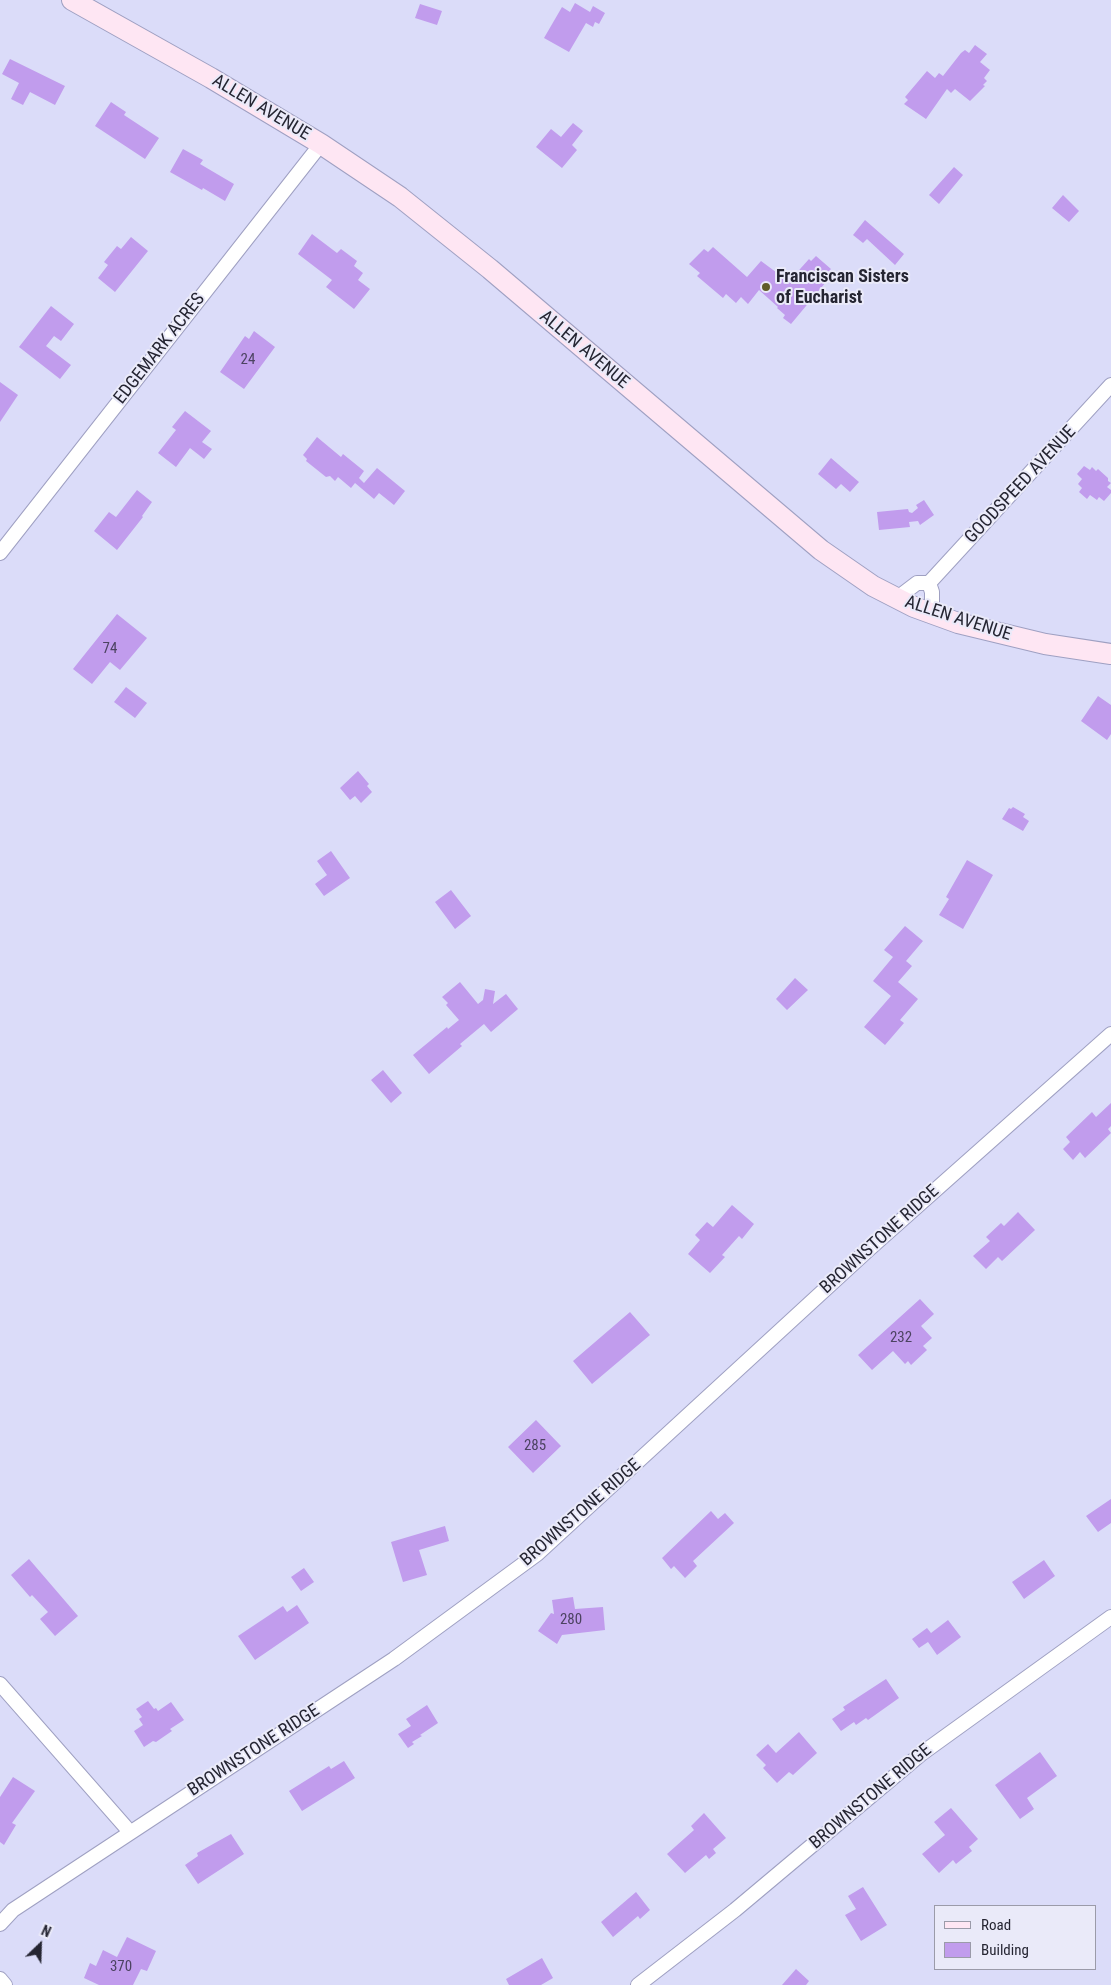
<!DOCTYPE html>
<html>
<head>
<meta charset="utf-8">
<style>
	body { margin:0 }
	#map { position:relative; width:1111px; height:1985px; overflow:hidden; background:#dbdcf9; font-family:"Roboto Condensed",sans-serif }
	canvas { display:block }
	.legend { position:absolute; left:934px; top:1905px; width:162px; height:65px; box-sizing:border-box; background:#eaeaf9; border:1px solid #9b9ba9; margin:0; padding:6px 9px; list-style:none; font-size:15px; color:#252532 }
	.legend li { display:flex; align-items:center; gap:10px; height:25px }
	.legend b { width:25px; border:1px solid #9b9ba9 }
	.north { position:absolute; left:15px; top:1920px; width:50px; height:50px; -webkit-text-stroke:4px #eaeaf9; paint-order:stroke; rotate:24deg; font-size:14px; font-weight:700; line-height:20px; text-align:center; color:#252532 }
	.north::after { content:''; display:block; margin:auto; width:18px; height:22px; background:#252532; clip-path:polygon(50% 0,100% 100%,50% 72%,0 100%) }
</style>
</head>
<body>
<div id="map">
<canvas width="1111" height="1985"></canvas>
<ul class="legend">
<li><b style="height:6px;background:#fee6f3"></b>Road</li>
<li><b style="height:14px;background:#c19ced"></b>Building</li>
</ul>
<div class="north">N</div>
</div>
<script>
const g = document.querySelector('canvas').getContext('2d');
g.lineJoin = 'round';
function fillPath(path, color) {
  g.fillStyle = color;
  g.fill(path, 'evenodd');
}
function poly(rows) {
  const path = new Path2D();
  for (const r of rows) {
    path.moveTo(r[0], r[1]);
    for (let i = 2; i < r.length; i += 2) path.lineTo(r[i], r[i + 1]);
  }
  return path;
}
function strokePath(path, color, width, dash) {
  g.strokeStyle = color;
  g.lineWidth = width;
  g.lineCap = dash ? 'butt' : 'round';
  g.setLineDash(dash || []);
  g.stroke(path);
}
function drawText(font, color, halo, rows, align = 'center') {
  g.font = font + ' "Roboto Condensed",sans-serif';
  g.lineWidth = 4;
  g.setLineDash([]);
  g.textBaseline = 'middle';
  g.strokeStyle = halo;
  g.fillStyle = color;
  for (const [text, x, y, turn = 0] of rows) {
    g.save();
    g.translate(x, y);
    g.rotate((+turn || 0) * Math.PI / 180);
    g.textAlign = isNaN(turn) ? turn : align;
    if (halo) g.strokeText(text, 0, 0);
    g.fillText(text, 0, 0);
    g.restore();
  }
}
fillPath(poly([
	[575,3,590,12,593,6,605,13,599,24,595,22,593,27,586,23,569,52,544,38,562,7,570,12],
	[420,4,442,11,437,25,415,18],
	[975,45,987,54,980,62,990,70,984,78,987,81,983,85,985,86,970,101,955,89,951,93,947,89,926,119,904,104,908,100,905,97,927,71,935,78,939,73,943,76,961,53,965,50,969,53],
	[10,59,65,86,55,105,30,92,23,105,11,99,19,83,2,74],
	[111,102,126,112,124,115,159,138,145,159,95,126],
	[573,123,583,131,572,145,577,150,562,168,536,147,551,129,561,137],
	[183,149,203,160,200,164,234,184,225,201,203,188,202,190,170,172],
	[954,167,963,175,939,204,929,195],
	[1063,195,1079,211,1069,222,1052,208],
	[865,220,904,254,895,265,867,239,863,243,853,235],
	[312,234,337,253,341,249,357,261,354,266,363,273,358,280,370,289,354,309,326,287,332,280,298,254],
	[131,237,148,251,115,292,98,278,108,265,104,262,117,246,121,249],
	[713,247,747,277,761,261,792,284,795,280,792,278,809,259,811,261,816,256,831,269,822,278,826,282,791,324,783,318,785,315,777,308,778,307,759,290,748,304,741,297,736,303,726,294,723,298,697,276,700,273,689,264,704,249,708,252],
	[51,306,74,324,61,341,54,336,46,346,71,365,60,379,19,347],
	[254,331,275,347,244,389,220,372,245,336,249,339],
	[0,382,18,395,0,422],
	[185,411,211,431,202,442,212,449,204,459,190,448,176,467,158,453,176,430,172,427],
	[317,437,341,457,343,454,364,471,359,478,364,483,377,468,405,491,394,505,379,493,374,499,355,483,351,488,338,477,335,481,330,476,326,477,306,461,307,459,303,455],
	[831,458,859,482,850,492,841,484,836,489,818,474],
	[1084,466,1090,470,1092,467,1096,471,1098,469,1108,478,1108,481,1111,483,1107,487,1111,490,1111,493,1104,501,1099,497,1097,500,1090,495,1087,499,1079,492,1082,488,1078,484,1082,479,1077,474],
	[137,490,152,502,142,516,143,517,117,550,94,531,109,512,116,517],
	[924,500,934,515,920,525,918,521,909,522,910,527,879,530,877,512,908,509,909,512,912,513,918,508,916,505],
	[117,614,147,638,120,670,110,662,92,684,73,669],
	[126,687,147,703,135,718,114,702],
	[1098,696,1111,705,1111,734,1107,740,1081,721],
	[358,771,369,784,367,786,372,792,361,803,355,796,350,800,340,788],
	[1013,807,1025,814,1023,817,1029,821,1023,831,1002,819,1009,808,1011,809],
	[331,851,350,878,324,896,315,884,327,875,317,861],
	[967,860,993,875,963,929,939,915,949,899,946,897],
	[451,890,471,916,455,929,435,902],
	[905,926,923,941,906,961,912,966,898,982,918,999,900,1020,904,1023,885,1045,864,1027,891,996,873,981,893,957,884,950],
	[795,978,808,990,787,1010,776,999],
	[460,982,478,1004,483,1000,485,989,495,991,493,1004,506,994,518,1009,491,1032,484,1024,460,1044,462,1046,429,1074,413,1055,447,1027,448,1029,459,1020,446,1005,448,1003,442,997],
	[383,1070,402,1093,391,1103,371,1080],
	[1111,1103,1111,1126,1108,1129,1111,1133,1085,1158,1080,1152,1073,1160,1063,1149,1070,1142,1066,1137,1092,1112,1096,1117],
	[732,1205,754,1224,742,1239,739,1236,722,1255,725,1257,710,1273,688,1254,700,1240,695,1235,707,1222,713,1227],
	[1018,1212,1035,1230,1002,1261,998,1257,986,1269,973,1256,990,1241,986,1237,1001,1223,1004,1226],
	[920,1299,934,1314,921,1326,932,1338,923,1346,927,1350,911,1365,908,1361,905,1364,893,1351,872,1370,858,1355],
	[630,1312,650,1335,592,1384,573,1361],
	[536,1420,561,1446,533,1473,508,1447],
	[1111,1499,1111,1523,1098,1532,1086,1516],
	[711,1511,718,1519,725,1513,734,1523,693,1561,697,1566,685,1578,674,1566,671,1569,662,1558],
	[445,1526,449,1541,419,1550,427,1575,403,1582,391,1542],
	[29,1559,78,1616,55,1636,40,1619,48,1612,32,1595,30,1597,11,1575],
	[1044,1560,1055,1576,1024,1599,1012,1582],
	[304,1568,314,1582,301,1591,291,1577],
	[573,1597,575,1609,603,1607,605,1630,562,1635,557,1644,538,1631,551,1613,554,1614,552,1600],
	[297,1605,309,1623,255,1660,238,1636,283,1606,287,1612],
	[948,1620,961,1637,937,1655,928,1642,919,1648,912,1639,927,1628,931,1633],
	[886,1679,899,1698,868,1720,866,1718,856,1725,854,1722,841,1731,832,1719,845,1710,843,1707],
	[148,1701,154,1709,156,1708,158,1711,171,1702,184,1720,170,1729,172,1731,156,1742,153,1741,144,1747,134,1731,143,1725,139,1719,142,1717,136,1709],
	[427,1705,438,1723,420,1735,422,1736,412,1742,414,1744,408,1748,398,1734,411,1726,406,1719],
	[799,1732,817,1753,793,1775,789,1772,777,1783,763,1768,766,1765,756,1755,768,1744,776,1753],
	[1040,1752,1057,1776,1027,1798,1034,1809,1020,1819,995,1785],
	[344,1761,355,1778,302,1811,289,1791,329,1766,331,1769],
	[13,1777,35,1791,12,1823,16,1825,4,1845,0,1842,0,1797],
	[951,1808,978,1839,969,1847,972,1851,956,1864,953,1860,939,1873,922,1854,945,1835,934,1822],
	[704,1813,726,1838,713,1849,716,1853,709,1859,706,1855,685,1873,667,1854,694,1830,691,1826],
	[231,1834,244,1854,198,1884,185,1865,198,1856,197,1853],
	[863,1887,887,1925,861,1941,845,1915,856,1909,848,1896],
	[636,1892,650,1910,640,1919,638,1916,613,1937,601,1922],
	[127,1937,156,1951,147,1971,141,1969,133,1985,99,1985,84,1978,90,1963,96,1966,103,1950,117,1957],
	[542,1958,553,1978,541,1985,509,1985,506,1979],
	[796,1969,809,1981,806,1985,782,1985]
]), '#c19ced');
const street = poly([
	[0,553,321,144],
	[929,583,1111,385],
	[896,599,917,583,929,583,932,592,932,614],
	[0,1684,130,1832],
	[0,1924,13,1910,394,1659,537,1554,869,1249,1111,1034],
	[0,1979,5,1985],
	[638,1985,735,1910,921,1754,1111,1617]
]);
const secondary = poly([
	[72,0,211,78,321,144,400,197,490,269,821,550,873,586,914,607,958,623,1045,644,1111,654]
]);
strokePath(street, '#9fa0c2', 16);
strokePath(secondary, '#9fa0c2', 22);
strokePath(street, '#fff', 14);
strokePath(secondary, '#fee6f3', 20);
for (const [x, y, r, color] of [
	[766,287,5,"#605c28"]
]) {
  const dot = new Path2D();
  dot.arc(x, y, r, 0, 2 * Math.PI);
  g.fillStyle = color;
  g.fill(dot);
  strokePath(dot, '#eaeaf9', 2);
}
drawText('15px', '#4c4361', null, [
	["24",248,360],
	["74",110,649],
	["232",901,1338],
	["285",535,1446],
	["280",571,1620],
	["370",121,1967]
]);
drawText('18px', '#252532', '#eaeaf9', [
	["ALLEN AVENUE",261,108,31],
	["EDGEMARK ACRES",160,349,-52],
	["ALLEN AVENUE",584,350,40],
	["GOODSPEED AVENUE",1021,485,-47],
	["ALLEN AVENUE",958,619,18],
	["BROWNSTONE RIDGE",880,1240,-42],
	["BROWNSTONE RIDGE",581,1513,-41],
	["BROWNSTONE RIDGE",254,1751,-33],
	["BROWNSTONE RIDGE",871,1797,-40]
]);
drawText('bold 18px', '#252532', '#eaeaf9', [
	["Franciscan Sisters",776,277],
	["of Eucharist",776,298]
], 'left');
</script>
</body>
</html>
